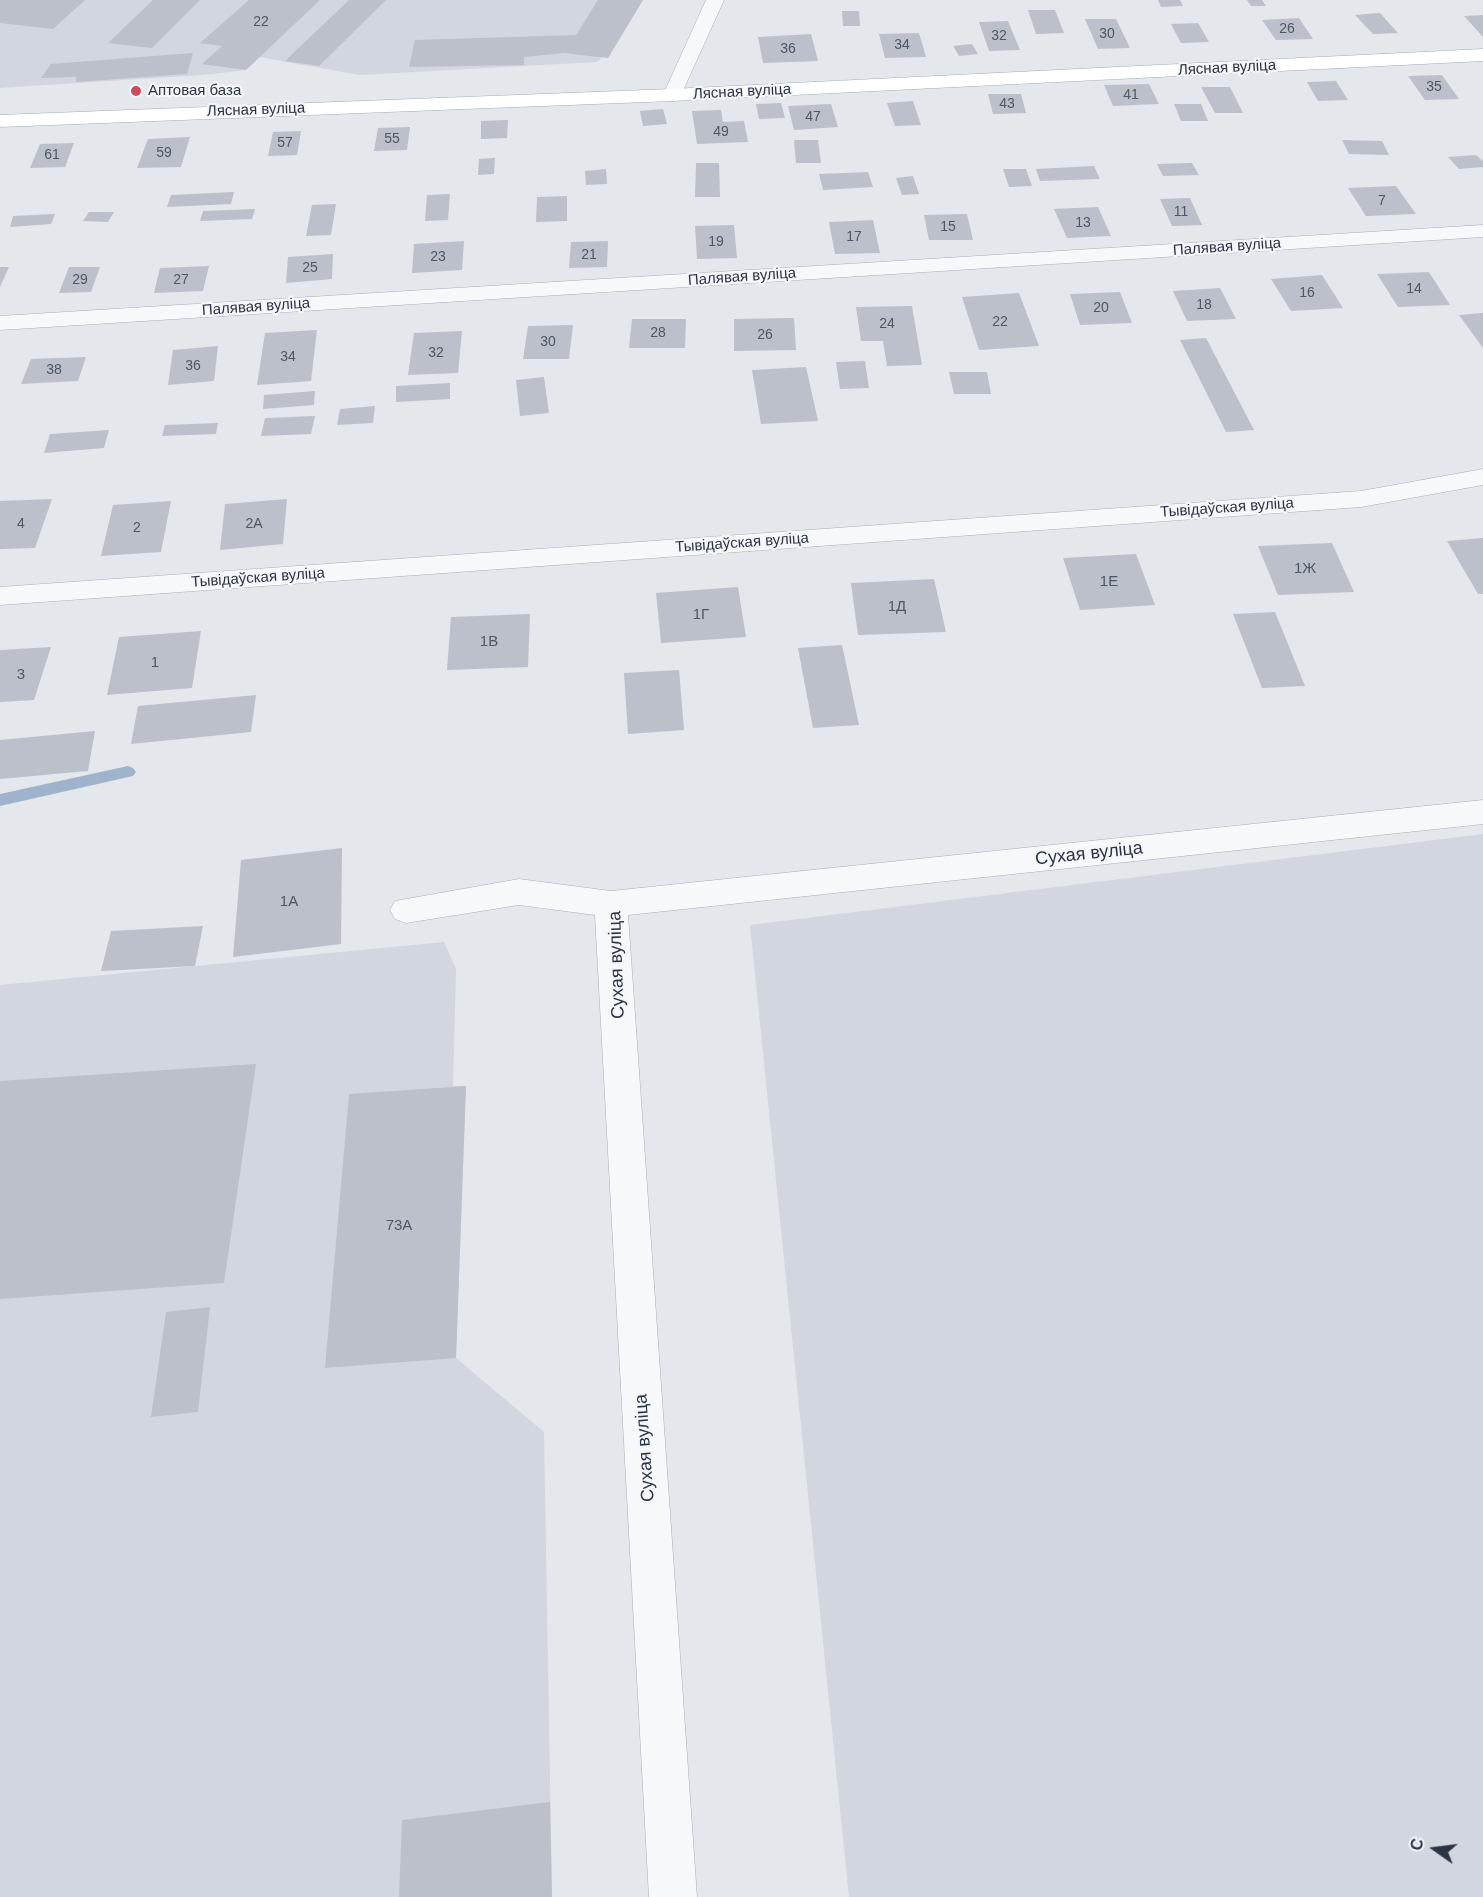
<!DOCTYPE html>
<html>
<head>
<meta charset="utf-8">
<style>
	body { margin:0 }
	#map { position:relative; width:1483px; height:1897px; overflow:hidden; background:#e4e7ec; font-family:Arial,sans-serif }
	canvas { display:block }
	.north { position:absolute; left:1405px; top:1819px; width:60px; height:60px; -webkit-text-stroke:4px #f4f6f9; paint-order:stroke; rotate:284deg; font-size:16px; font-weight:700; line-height:24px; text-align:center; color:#2b3445 }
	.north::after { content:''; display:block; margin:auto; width:21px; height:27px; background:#2b3445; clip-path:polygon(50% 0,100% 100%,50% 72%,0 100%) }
</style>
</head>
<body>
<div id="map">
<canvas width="1483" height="1897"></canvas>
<div class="north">С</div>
</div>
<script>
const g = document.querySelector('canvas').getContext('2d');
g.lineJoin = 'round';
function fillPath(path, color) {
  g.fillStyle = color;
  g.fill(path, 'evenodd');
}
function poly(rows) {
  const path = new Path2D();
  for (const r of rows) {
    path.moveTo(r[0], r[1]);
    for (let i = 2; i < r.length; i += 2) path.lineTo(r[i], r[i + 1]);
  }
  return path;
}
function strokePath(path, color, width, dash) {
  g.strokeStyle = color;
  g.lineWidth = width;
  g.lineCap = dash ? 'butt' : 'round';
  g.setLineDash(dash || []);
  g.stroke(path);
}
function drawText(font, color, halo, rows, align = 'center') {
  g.font = font + ' Arial,sans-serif';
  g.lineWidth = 4.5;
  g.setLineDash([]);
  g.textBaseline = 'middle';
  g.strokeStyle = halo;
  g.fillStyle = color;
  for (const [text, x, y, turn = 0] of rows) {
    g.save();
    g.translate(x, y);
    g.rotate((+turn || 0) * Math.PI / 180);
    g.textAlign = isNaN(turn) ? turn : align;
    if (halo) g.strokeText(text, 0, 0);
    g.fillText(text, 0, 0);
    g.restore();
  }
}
fillPath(poly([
	[0,0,643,0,608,58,602,57,597,62,359,75,259,57,246,70,202,75,0,88],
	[1483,834,1483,1897,849,1897,750,925],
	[444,942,456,969,453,1086,466,1086,456,1358,544,1432,552,1897,0,1897,0,985]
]), '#d2d6de');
fillPath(poly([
	[128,766,133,768,136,772,133,776,0,806,0,794,128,766]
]), '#9fb4cc');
fillPath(poly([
	[0,0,85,0,53,29,0,23],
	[153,0,200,0,152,48,108,43],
	[249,0,320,0,246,70,202,64,222,46,200,43],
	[349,0,386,0,319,66,285,61],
	[598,0,643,0,608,58,564,53,524,57,524,65,409,67,415,40,576,35],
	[1158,0,1180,0,1183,6,1161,7],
	[1247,0,1262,0,1266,6,1251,6],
	[1028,10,1055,10,1064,33,1036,34],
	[842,11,859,11,860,26,843,26],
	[1380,13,1398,33,1373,34,1355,15],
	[1483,15,1483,37,1464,16],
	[1299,18,1313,39,1276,40,1262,20],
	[1085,19,1116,19,1130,48,1098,49],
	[1008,21,1020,50,989,51,979,22],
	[1198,23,1209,42,1181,43,1171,24],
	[919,33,926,57,885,58,879,34],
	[811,34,818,61,763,63,758,37],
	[972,44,978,54,959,56,953,46],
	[193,53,187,74,76,82,76,77,41,78,51,64],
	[1442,75,1459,99,1425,100,1408,76],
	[1336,81,1348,100,1318,101,1307,82],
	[1149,84,1159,104,1113,106,1104,85],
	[1201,87,1230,87,1243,113,1215,113],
	[988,94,1021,94,1026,113,993,114],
	[913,101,921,125,895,126,887,103],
	[781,103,785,118,759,119,756,104],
	[831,104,838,127,794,130,788,106],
	[1174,104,1201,104,1208,121,1181,121],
	[663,109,667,124,643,126,640,111],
	[721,110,723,122,744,121,748,142,697,144,692,111],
	[508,120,507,138,481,139,481,121],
	[410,127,407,150,374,151,378,128],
	[301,131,297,155,268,156,273,132],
	[190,137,181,167,137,168,148,139],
	[794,140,818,140,821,163,796,163],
	[1342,140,1382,141,1389,155,1349,154],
	[74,143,65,167,30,168,40,144],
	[1476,155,1483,161,1483,167,1459,169,1448,157],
	[495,158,494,174,478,175,479,159],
	[696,163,719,163,720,197,695,197],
	[1192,163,1199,175,1163,176,1157,164],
	[1094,166,1100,179,1040,181,1036,169],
	[606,169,607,184,586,185,585,171],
	[1003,169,1026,169,1032,186,1009,187],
	[868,172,873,187,823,190,819,174],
	[913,176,919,194,902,195,896,178],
	[1396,186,1416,214,1366,216,1348,188],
	[234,192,231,204,167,207,171,195],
	[450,194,448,220,425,221,427,195],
	[567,196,567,221,536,222,537,197],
	[1190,198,1202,225,1172,226,1160,199],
	[336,204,331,235,306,236,312,205],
	[1098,207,1111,236,1067,238,1054,209],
	[255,209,252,219,200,221,203,211],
	[89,212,114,212,108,222,83,221],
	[55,214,51,224,10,227,13,216],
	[967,214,973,240,929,240,924,215],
	[873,220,880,253,835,254,829,222],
	[734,225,737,258,697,259,695,226],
	[464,241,462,270,412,273,414,244],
	[608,241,607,267,569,268,571,242],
	[333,254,332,279,286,283,288,257],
	[209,266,203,291,154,293,160,268],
	[0,267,9,267,0,287],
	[69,267,100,267,91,292,59,293],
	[1429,272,1450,305,1398,307,1377,274],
	[1322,275,1343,308,1291,311,1271,279],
	[1220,288,1236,319,1187,321,1173,291],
	[1120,292,1132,323,1080,325,1070,294],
	[1019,293,1039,346,979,350,962,297],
	[912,306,922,365,887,366,883,341,861,341,856,307],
	[1483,313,1483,348,1459,315],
	[794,318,796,350,734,351,734,319],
	[632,319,686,319,685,348,629,348],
	[573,325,569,359,523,359,528,326],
	[317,330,311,381,257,385,265,333],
	[462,331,458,373,408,375,414,333],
	[1206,338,1254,430,1226,432,1180,340],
	[218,346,214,381,168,385,173,350],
	[86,357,78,381,21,384,31,359],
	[865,361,869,388,840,389,836,362],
	[806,367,818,421,761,424,752,370],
	[949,372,987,372,991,394,954,394],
	[544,377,549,413,520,416,516,380],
	[450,383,450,399,396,402,396,386],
	[315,391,314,405,263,409,264,395],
	[375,406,373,423,337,425,340,409],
	[315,416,311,434,261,436,265,418],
	[218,423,216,434,162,436,165,425],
	[109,430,104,448,44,453,50,434],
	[52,499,35,548,0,549,0,501],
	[287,499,283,544,220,550,225,504],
	[171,501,161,552,101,556,113,505],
	[1483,538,1483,594,1478,594,1447,541],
	[1332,543,1354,592,1278,595,1258,546],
	[1136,554,1155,605,1080,610,1063,558],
	[934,579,946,632,858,635,851,583],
	[738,587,746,637,661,643,656,593],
	[1275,612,1305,686,1262,688,1233,614],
	[530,614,528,667,447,670,451,617],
	[201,631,192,688,107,695,119,637],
	[842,645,859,725,813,728,798,648],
	[51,647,34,700,0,702,0,650],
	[679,670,684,730,628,734,624,673],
	[256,695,251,732,131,744,138,706],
	[95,731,88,771,0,779,0,740],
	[342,848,341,944,233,957,241,860],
	[203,926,195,966,101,971,111,931],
	[256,1064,224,1283,0,1299,0,1081],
	[466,1086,456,1358,325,1368,349,1094],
	[210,1307,198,1412,151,1417,166,1312],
	[550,1802,552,1897,399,1897,402,1820]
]), '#bbc0ca');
const minor = poly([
	[706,0,724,0,681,95,672,101,665,99,663,95,706,0],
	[1483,225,1483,237,0,330,0,316,1483,225],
	[1483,469,1483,485,1361,507,0,605,0,587,1361,491,1483,469],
	[1483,800,1483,824,628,915,697,1897,649,1897,595,915,519,905,406,923,395,919,390,910,395,901,519,879,611,891,1483,800]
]);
const major = poly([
	[1483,49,1483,61,672,101,0,127,0,115,672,89,1483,49]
]);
strokePath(minor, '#a9aeb7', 1);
strokePath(major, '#a3abb8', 1);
fillPath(minor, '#f7f8fa');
fillPath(major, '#fff');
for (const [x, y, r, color] of [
	[136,91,6,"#d1495b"]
]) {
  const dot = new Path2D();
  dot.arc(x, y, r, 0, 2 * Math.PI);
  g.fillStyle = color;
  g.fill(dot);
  strokePath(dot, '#f4f6f9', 2);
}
drawText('14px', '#4f5766', null, [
	["22",261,22],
	["26",1287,29],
	["30",1107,34],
	["32",999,36],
	["34",902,45],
	["36",788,49],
	["35",1434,87],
	["41",1131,95],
	["43",1007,104],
	["47",813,117],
	["49",721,132],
	["55",392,139],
	["57",285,143],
	["59",164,153],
	["61",52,155],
	["7",1382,201],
	["11",1181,212],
	["13",1083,223],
	["15",948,227],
	["17",854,237],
	["19",716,242],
	["21",589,255],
	["23",438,257],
	["25",310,268],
	["29",80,280],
	["27",181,280],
	["14",1414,289],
	["16",1307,293],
	["18",1204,305],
	["20",1101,308],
	["22",1000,322],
	["24",887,324],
	["28",658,333],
	["26",765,335],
	["30",548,342],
	["32",436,353],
	["34",288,357],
	["36",193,366],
	["38",54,370],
	["4",21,524],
	["2А",254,524],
	["2",137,528]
]);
drawText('15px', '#2b3445', '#f4f6f9', [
	["Лясная вуліца",1227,68,-3],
	["Лясная вуліца",742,92,-3],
	["Лясная вуліца",256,110,-2],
	["Палявая вуліца",1227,247,-4],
	["Палявая вуліца",742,277,-4],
	["Палявая вуліца",256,307,-4],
	["Тывідаўская вуліца",1227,508,-4],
	["Тывідаўская вуліца",742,543,-4],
	["Тывідаўская вуліца",258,578,-4]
]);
drawText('15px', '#2b3445', '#f4f6f9', [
	["Аптовая база",148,91]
], 'left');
drawText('15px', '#4f5766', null, [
	["1Ж",1305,569],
	["1Е",1109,582],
	["1Д",897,607],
	["1Г",701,615],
	["1В",489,642],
	["1",155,663],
	["3",21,675],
	["1А",289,902],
	["73А",399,1226]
]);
drawText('18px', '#2b3445', '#f4f6f9', [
	["Сухая вуліца",1089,854,-6],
	["Сухая вуліца",617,965,-92],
	["Сухая вуліца",645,1448,-94]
]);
</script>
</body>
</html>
